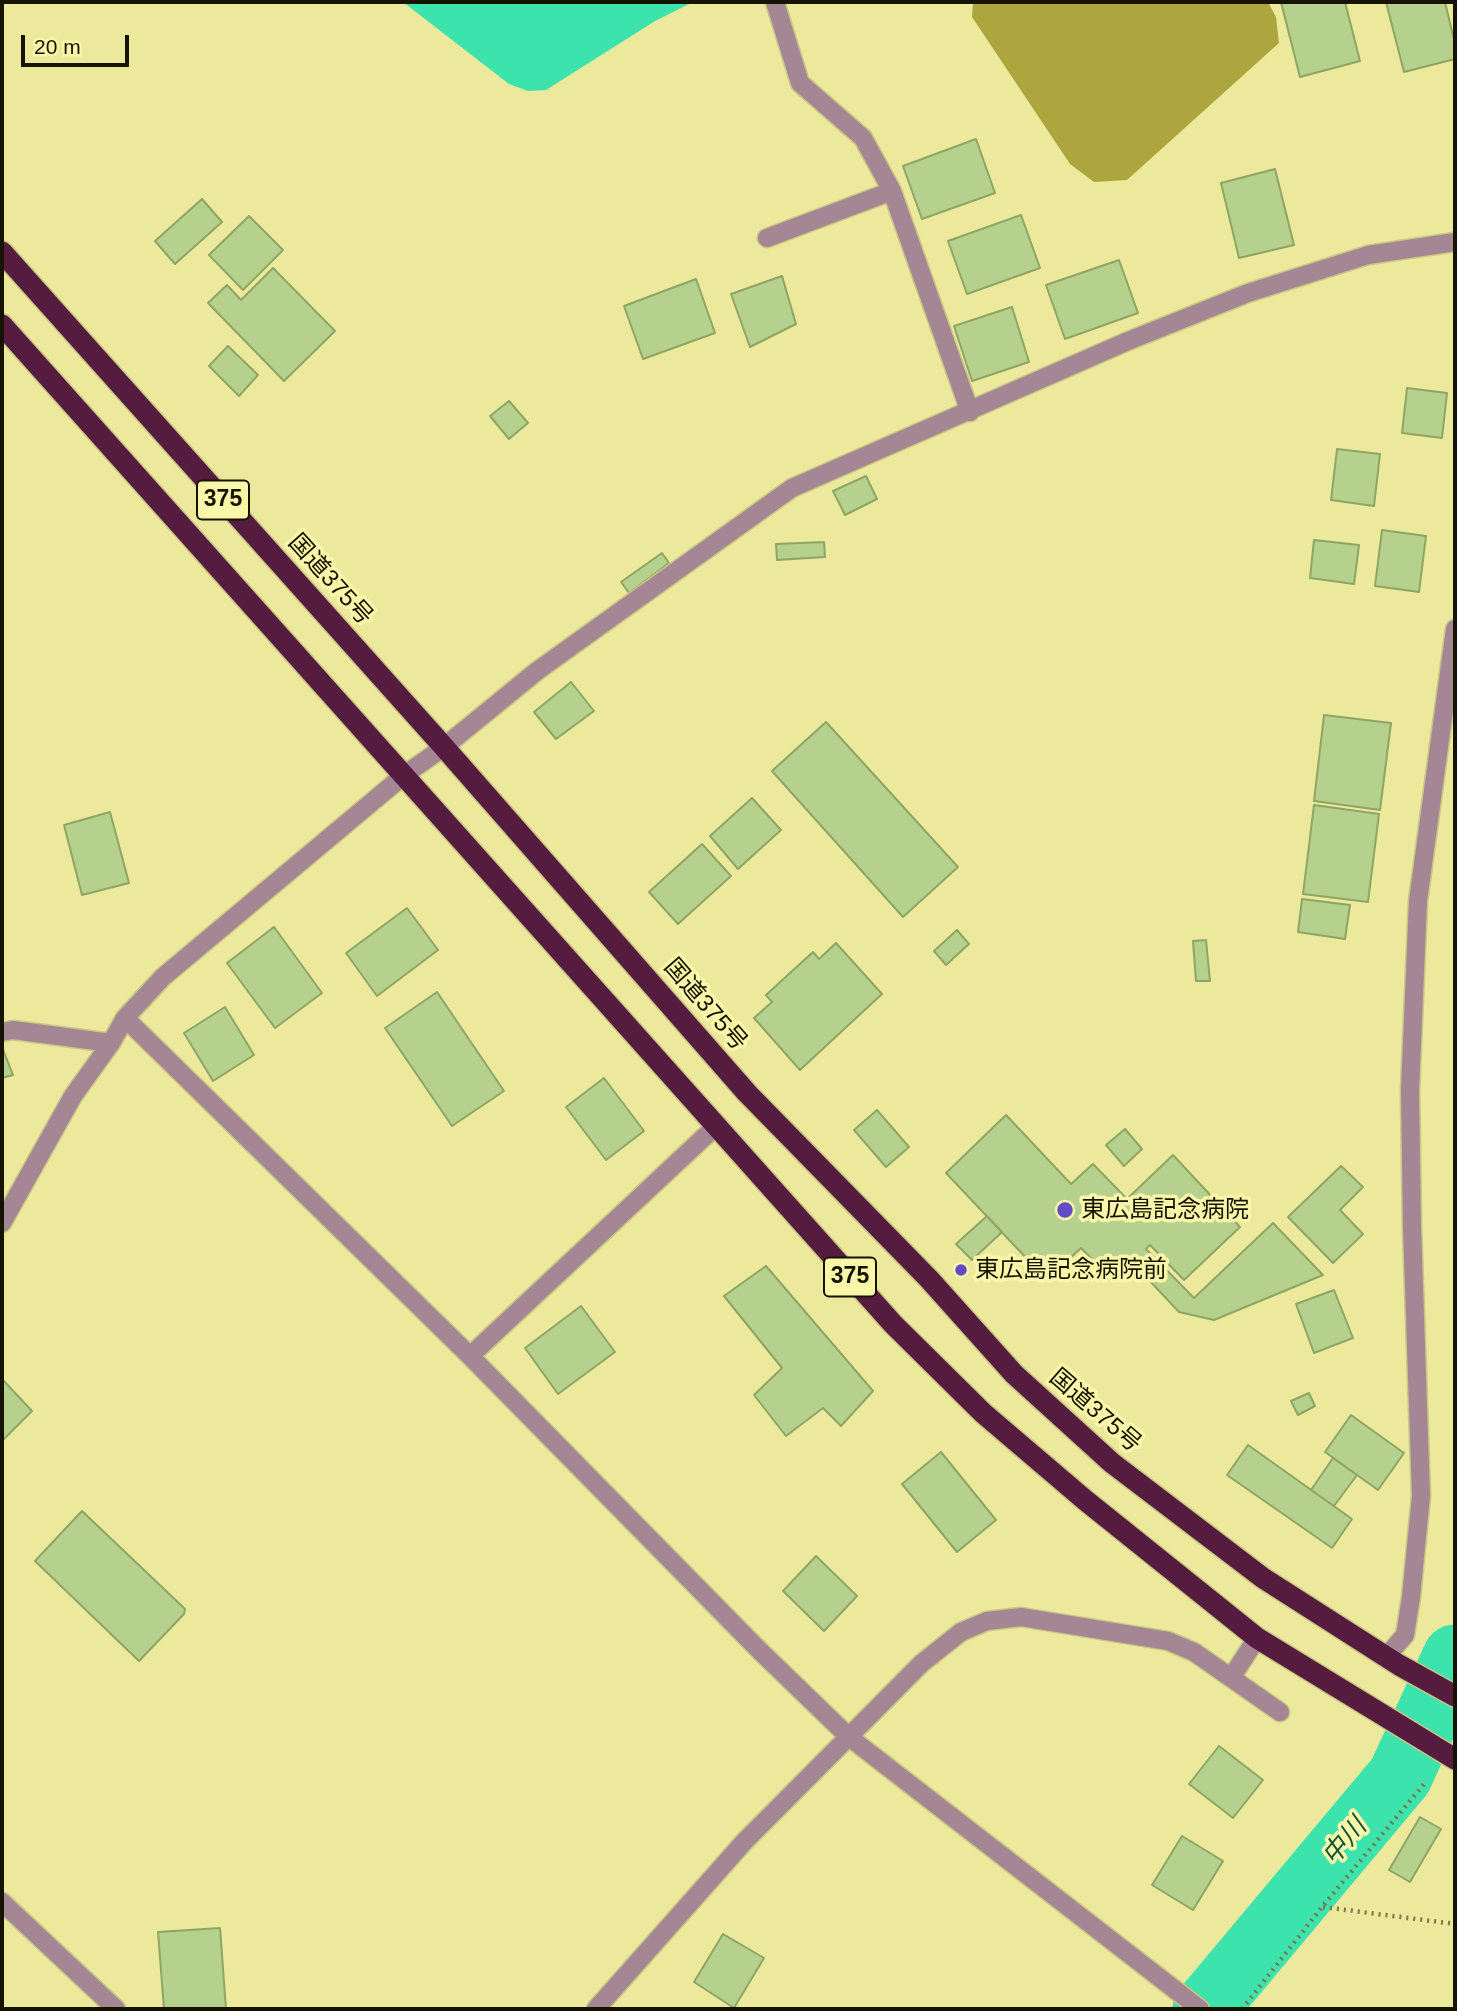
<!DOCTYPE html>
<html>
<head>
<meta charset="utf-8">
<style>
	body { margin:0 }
	#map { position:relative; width:1457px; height:2011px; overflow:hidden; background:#ece89c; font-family:Arial,sans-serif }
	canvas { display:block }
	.frame { position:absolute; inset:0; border:4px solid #161400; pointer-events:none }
	.scale { position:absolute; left:21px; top:35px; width:108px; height:32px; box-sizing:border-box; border:4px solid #161400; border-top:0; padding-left:9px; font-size:21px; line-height:24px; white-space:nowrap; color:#161400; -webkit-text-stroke:5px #f9f5a9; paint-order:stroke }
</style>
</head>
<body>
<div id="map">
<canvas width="1457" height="2011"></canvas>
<div class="frame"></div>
<div class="scale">20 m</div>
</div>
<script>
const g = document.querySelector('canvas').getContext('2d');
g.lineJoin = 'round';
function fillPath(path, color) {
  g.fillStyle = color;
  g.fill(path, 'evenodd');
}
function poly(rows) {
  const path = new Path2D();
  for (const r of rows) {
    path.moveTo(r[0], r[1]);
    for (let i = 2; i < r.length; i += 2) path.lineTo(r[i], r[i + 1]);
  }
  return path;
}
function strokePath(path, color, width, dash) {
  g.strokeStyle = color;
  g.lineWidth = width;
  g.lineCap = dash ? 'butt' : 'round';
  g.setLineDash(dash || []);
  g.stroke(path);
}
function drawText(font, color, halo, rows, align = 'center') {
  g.font = font + ' Arial,"Noto Sans JP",sans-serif';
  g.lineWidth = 7;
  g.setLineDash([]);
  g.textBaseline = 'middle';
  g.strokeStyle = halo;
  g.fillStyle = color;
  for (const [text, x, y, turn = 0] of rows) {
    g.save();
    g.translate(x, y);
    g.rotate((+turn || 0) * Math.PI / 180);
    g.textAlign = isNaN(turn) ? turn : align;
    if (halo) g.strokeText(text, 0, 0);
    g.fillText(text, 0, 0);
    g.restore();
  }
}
fillPath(poly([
	[973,2,1268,2,1276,17,1279,43,1127,180,1094,182,1070,164,972,17]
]), '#ada63f');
fillPath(poly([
	[403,2,693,2,655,21,546,90,528,91,509,84]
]), '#3de3ac');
strokePath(poly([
	[1205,2009,1400,1776,1455,1657]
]), '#3de3ac', 65);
const building = poly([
	[1281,2,1345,2,1360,61,1300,77,1281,2],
	[1386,2,1445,2,1455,44,1455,59,1404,72,1386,2],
	[976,139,995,193,922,219,903,166,976,139],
	[1275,169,1294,245,1239,258,1221,183,1275,169],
	[202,199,222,222,175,264,155,241,202,199],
	[1021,215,1040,268,967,294,948,241,1021,215],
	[249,216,283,250,243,290,209,255,249,216],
	[1119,260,1138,313,1065,339,1046,285,1119,260],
	[273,268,335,331,284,381,208,303,227,285,241,300,273,268],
	[782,276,796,324,750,347,731,294,782,276],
	[696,279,715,333,643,359,624,306,696,279],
	[1012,307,1029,362,972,381,954,326,1012,307],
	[228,346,258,375,239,396,209,366,228,346],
	[1407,388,1447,393,1442,438,1402,433,1407,388],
	[509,401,528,423,509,439,490,416,509,401],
	[1337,449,1380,454,1374,506,1331,500,1337,449],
	[866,476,877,499,845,515,833,491,866,476],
	[1382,530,1426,536,1419,592,1375,586,1382,530],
	[1314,540,1359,545,1354,584,1310,578,1314,540],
	[824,542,825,557,777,560,776,544,824,542],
	[662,553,669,563,629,593,621,582,662,553],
	[571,682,594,711,556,739,534,712,571,682],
	[1324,715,1391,723,1380,810,1314,801,1324,715],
	[826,722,958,867,903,917,772,771,826,722],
	[752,798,781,830,738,869,710,836,752,798],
	[1314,805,1379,814,1368,902,1303,894,1314,805],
	[110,812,129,883,82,895,64,825,110,812],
	[702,844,731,876,678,924,649,892,702,844],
	[1302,899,1350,905,1345,939,1298,932,1302,899],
	[407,908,438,950,377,996,346,953,407,908],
	[274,927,322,993,275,1028,227,963,274,927],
	[957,930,969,944,946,965,934,951,957,930],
	[1206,940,1210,981,1196,981,1193,941,1206,940],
	[836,943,882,994,800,1070,754,1018,772,1002,766,995,813,952,819,959,836,943],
	[437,992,504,1091,452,1126,385,1028,437,992],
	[225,1007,254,1055,213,1081,184,1033,225,1007],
	[2,1047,13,1075,2,1078,2,1047],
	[604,1078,644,1131,606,1160,566,1107,604,1078],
	[877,1110,909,1147,886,1167,854,1130,877,1110],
	[1006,1115,1071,1184,1093,1164,1127,1199,1173,1155,1240,1227,1184,1280,1150,1245,1146,1249,1194,1298,1273,1223,1323,1275,1214,1320,1179,1312,1132,1262,1113,1281,1081,1248,1047,1280,946,1173,1006,1115],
	[1125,1129,1142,1149,1124,1166,1106,1145,1125,1129],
	[1341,1166,1363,1187,1340,1210,1363,1234,1333,1263,1288,1217,1341,1166],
	[987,1216,1002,1232,972,1260,956,1244,987,1216],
	[766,1266,873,1391,841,1426,823,1408,786,1436,754,1395,782,1368,724,1296,766,1266],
	[1334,1290,1353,1338,1314,1353,1296,1304,1334,1290],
	[581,1306,615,1352,558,1394,525,1348,581,1306],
	[2,1379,32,1411,2,1441,2,1379],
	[1309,1393,1315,1406,1298,1415,1291,1401,1309,1393],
	[1351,1415,1404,1453,1378,1490,1325,1452,1351,1415],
	[1248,1445,1352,1519,1332,1548,1227,1475,1248,1445],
	[941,1452,996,1520,957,1552,902,1484,941,1452],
	[1333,1458,1357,1475,1334,1506,1311,1490,1333,1458],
	[82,1511,185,1609,184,1614,139,1661,35,1561,82,1511],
	[816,1556,857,1596,824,1631,783,1591,816,1556],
	[1219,1746,1263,1780,1233,1818,1189,1784,1219,1746],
	[1420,1817,1441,1829,1410,1882,1389,1870,1420,1817],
	[1182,1836,1223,1861,1193,1910,1152,1885,1182,1836],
	[220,1928,226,2009,164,2009,158,1932,220,1928],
	[723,1934,764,1958,734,2008,694,1982,723,1934]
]);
fillPath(building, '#b6d18d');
strokePath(building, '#8da663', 2);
const minor = poly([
	[775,2,800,83,863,138,892,191,970,412],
	[767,238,892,191],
	[125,1018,470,1356,759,1650,849,1737,1200,2009],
	[2,1032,13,1030,111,1043],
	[2,1223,73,1096,111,1043,125,1018,163,977,403,776,444,747,537,671,792,488,1128,341,1248,293,1368,255,1455,242],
	[470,1356,716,1126],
	[1386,1657,1405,1635,1411,1597,1421,1496,1412,1227,1410,1090,1418,901,1455,629],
	[1231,1678,1257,1638],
	[2,1902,116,2009],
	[596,2009,744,1842,922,1663,961,1632,987,1621,1021,1617,1168,1641,1194,1652,1280,1712]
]);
const highway = poly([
	[2,252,444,747,747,1093,929,1279,1014,1374,1112,1463,1263,1578,1399,1665,1455,1696],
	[2,325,893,1324,983,1413,1085,1500,1257,1638,1455,1759]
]);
strokePath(minor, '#cac683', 21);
strokePath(highway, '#cac683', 24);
strokePath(poly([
	[1323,1907,1455,1924],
	[1242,2009,1322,1907,1424,1784]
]), '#797648', 4.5, [2, 5]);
strokePath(minor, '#a48695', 18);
strokePath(highway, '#561c40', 21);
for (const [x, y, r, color] of [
	[1065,1210,9,"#614cc5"],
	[961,1270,7,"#614cc5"]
]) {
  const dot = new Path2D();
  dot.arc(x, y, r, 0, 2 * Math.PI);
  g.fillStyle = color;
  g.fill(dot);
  strokePath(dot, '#f9f5a9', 2.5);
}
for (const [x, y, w] of [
	[223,500,52],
	[850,1277,52]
]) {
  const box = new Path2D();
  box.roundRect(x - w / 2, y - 19.5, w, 39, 5);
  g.fillStyle = '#f9f5a9';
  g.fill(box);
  strokePath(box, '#161400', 2);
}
drawText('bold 23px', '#161400', null, [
	["375",223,500],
	["375",850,1277]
]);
drawText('24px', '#161400', '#f9f5a9', [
	["国道375号",330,580,48],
	["国道375号",705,1005,49],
	["国道375号",1095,1411,41]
]);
drawText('24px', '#161400', '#f9f5a9', [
	["東広島記念病院",1081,1210],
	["東広島記念病院前",975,1270]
], 'left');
drawText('italic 26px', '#11523c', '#f9f5a9', [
	["中川",1345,1842,-50]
]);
</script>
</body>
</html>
